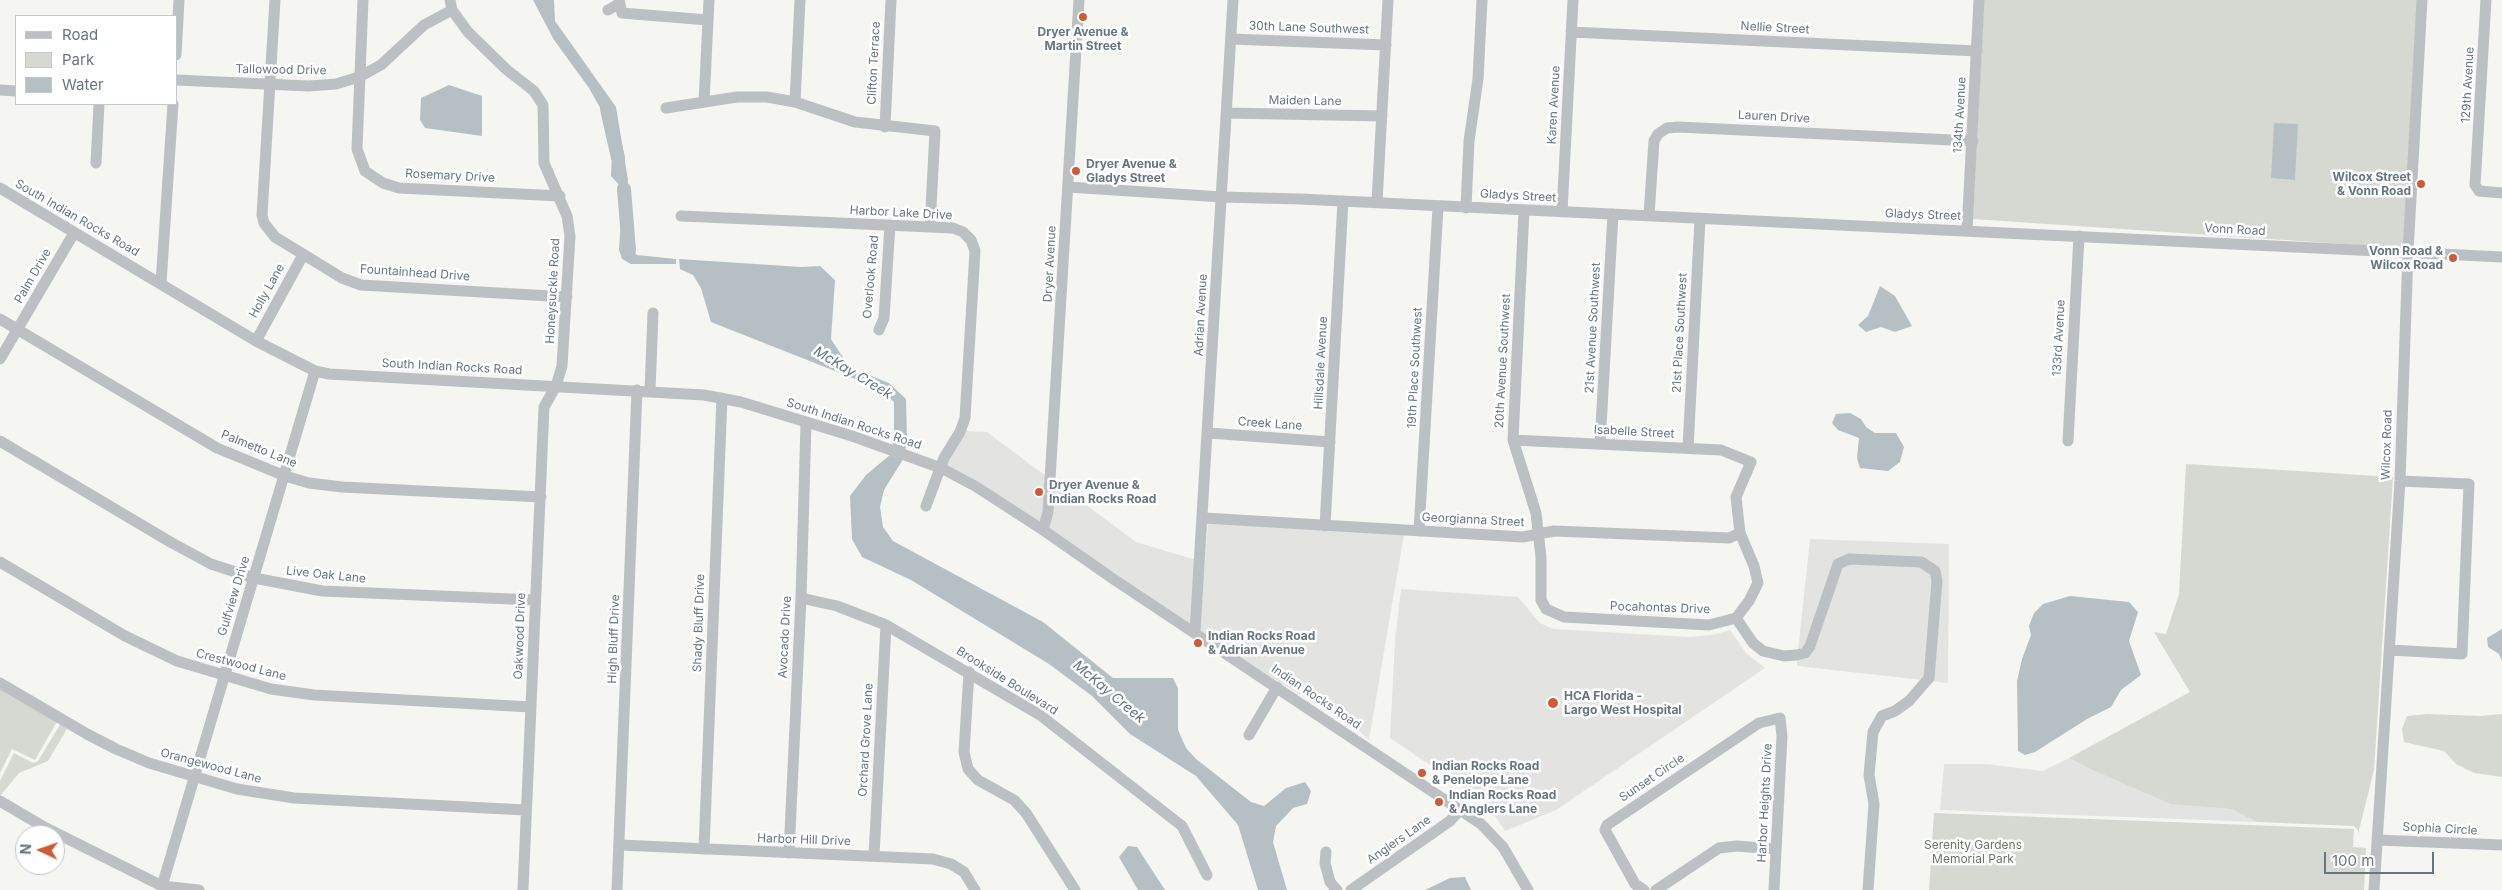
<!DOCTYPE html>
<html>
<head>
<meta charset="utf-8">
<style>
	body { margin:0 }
	#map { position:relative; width:2502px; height:890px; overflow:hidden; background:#f5f5f2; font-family:Inter,sans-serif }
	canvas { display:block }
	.legend { position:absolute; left:15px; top:15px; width:162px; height:90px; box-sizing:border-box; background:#fff; border:1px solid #c2c8cc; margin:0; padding:6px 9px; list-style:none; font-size:15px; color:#677580 }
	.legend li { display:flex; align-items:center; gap:10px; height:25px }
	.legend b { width:25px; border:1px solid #c2c8cc }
	.north { position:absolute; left:15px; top:825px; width:50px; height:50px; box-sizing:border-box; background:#fff; border:1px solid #c2c8cc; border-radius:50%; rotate:273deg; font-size:14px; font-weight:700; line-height:20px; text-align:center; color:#677580 }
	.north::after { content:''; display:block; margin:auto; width:18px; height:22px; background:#d05937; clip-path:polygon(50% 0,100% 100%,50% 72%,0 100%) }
	.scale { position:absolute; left:2324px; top:852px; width:110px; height:22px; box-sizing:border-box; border:2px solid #677580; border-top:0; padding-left:6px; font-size:15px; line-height:18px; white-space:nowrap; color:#677580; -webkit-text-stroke:4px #fff; paint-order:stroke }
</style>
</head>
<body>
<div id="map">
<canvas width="2502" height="890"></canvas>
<ul class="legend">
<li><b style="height:6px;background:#bcc0c3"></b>Road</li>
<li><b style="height:14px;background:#d5d9d2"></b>Park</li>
<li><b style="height:14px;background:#b6c0c4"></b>Water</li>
</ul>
<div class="north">N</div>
<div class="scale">100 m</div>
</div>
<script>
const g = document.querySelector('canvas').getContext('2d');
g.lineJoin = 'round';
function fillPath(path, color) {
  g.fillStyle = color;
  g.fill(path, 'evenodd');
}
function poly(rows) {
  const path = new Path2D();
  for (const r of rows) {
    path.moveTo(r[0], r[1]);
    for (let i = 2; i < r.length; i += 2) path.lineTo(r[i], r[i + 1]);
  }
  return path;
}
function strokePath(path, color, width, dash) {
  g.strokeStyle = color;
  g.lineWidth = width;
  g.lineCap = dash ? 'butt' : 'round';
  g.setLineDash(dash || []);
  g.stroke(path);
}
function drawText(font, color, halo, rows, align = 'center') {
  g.font = font + ' Inter,sans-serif';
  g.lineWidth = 5;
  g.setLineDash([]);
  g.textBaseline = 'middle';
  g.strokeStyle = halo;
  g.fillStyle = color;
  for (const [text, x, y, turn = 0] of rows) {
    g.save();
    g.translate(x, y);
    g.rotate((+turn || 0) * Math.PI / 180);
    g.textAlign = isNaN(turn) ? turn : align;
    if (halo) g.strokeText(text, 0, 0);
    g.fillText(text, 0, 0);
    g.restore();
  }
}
fillPath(poly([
	[965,431,987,432,1046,476,1044,511,1040,523,947,466,948,460],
	[1055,482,1136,542,1196,560,1192,625,1048,528],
	[1208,522,1404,534,1369,740,1355,727,1249,664,1200,630],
	[1810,539,1949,544,1948,683,1932,681,1938,568,1834,562,1806,644,1798,651],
	[1850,563,1920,566,1928,570,1933,582,1927,666,1923,680,1797,666,1797,659,1806,656,1841,567],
	[1401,589,1518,597,1540,623,1553,629,1690,637,1712,635,1730,630,1746,653,1765,668,1556,810,1505,831,1487,804,1390,738,1395,641],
	[2069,758,2092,770,2171,803,2231,809,2257,822,1940,810,1944,764,1986,764,2043,771]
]), '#e3e4e2');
fillPath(poly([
	[1984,0,2417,0,2404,248,1973,219],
	[2186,464,2393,477,2374,770,2358,834,2358,830,2354,826,2257,822,2231,809,2171,804,2092,770,2069,758,2190,692,2154,632,2166,634,2179,594],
	[0,683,59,718,35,760,12,749,0,773],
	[2427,714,2480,716,2502,714,2502,777,2474,773,2456,764,2444,751,2404,742,2402,729,2407,716],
	[61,723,68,727,48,761,19,773,0,796,0,781,14,753,33,763,38,761],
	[1934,813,2354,829,2353,847,2366,848,2364,890,1929,890]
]), '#d5d9d2');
fillPath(poly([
	[533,0,554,0,555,21,616,107,628,180,625,220,629,245,637,255,676,259,676,264,631,264,622,259,619,250,623,189,611,176,613,131,589,88,554,40],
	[449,85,482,96,482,136,425,128,420,120,421,98],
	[2274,123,2298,124,2295,180,2271,178],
	[679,259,801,267,820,266,835,280,831,339,842,356,851,368,889,383,906,399,907,443,902,461,884,490,880,507,883,527,893,541,1043,622,1113,678,1173,678,1178,688,1178,730,1186,748,1196,759,1251,802,1264,806,1286,788,1305,782,1311,791,1307,804,1293,808,1276,826,1273,842,1287,890,1258,890,1238,825,1196,776,1130,734,1092,696,1049,664,911,580,862,557,852,539,850,496,866,475,890,455,894,437,894,402,878,388,711,322,701,288,693,275,680,269],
	[1880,286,1895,296,1912,326,1895,332,1881,327,1866,332,1858,325,1868,316],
	[1850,413,1861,419,1866,427,1875,433,1896,433,1904,447,1900,462,1888,471,1860,468,1857,458,1859,438,1838,430,1832,423,1836,414],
	[2070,596,2129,602,2138,612,2129,641,2141,675,2121,690,2111,707,2087,719,2035,752,2025,755,2018,751,2017,681,2022,659,2031,635,2029,626,2034,613,2043,604],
	[2502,629,2502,661,2499,654,2488,647,2487,638],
	[1128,846,1137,847,1165,890,1138,890,1119,857],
	[1465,877,1471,890,1425,890,1450,878]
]), '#b6c0c4');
strokePath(poly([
	[607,109,618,158],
	[624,189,629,250]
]), '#b6c0c4', 14);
strokePath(poly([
	[275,0,262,215,264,223,275,237,342,278,361,285,567,297],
	[363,0,357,149,365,171,383,183,399,188,560,196],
	[450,0,452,10,468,32,507,70,534,91,543,105,544,163,567,216,570,236,562,366,556,386,544,407,523,890],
	[619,0,622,13,708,20],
	[2486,0,2475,185,2479,191,2502,193],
	[608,10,619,4],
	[1571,32,1977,51],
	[1231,39,1386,45],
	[176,55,179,0],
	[176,80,309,86,336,84,359,77,381,65,424,25,452,10],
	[0,90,16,91],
	[704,102,709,0],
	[795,102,800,0],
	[666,108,737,97,767,97,795,102,855,122,935,131,930,227],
	[1227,113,1382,116],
	[885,127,891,0],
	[96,163,99,104],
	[1068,187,1222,197,1300,199,2502,257],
	[0,188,256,341,315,371,329,374,704,395,741,402,852,436,941,468,975,486,1043,530,1112,578,1481,824,1503,847,1528,890],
	[1377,202,1388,0],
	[1466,208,1469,141,1478,79,1482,0],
	[1562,212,1573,0],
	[1649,215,1654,141,1658,134,1667,128,1678,127,1973,141],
	[681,216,953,228,963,232,971,240,975,251,965,418,960,432,944,458,926,506],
	[1967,231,1979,0],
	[161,283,173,104],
	[0,319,217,448,285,476,309,483,342,487,541,497],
	[879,330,884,318,890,225],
	[256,341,303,255],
	[0,359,74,233],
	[650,391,653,313],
	[1209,433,1330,442],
	[1513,440,1721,450,1751,462,1736,497,1740,533,1754,566,1758,583,1749,601,1736,618,1709,625,1564,617,1546,609,1541,600,1541,557,1536,513,1513,440,1524,210],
	[0,441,172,543,211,564,254,578,322,591,535,600],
	[2068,441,2079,236],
	[1600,444,1613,214],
	[1688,448,1700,219],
	[1204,518,1523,537,1554,531,1729,538,1740,533],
	[1325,526,1343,201],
	[1043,530,1048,512,1079,0],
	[1419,531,1438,207],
	[0,562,125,636,177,661,271,689,314,695,531,707],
	[801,598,837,606,886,625,1040,715,1182,826,1207,875],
	[1736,618,1753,643,1763,651,1784,656,1796,655,1805,653,1810,646,1838,564,1849,559,1921,562,1935,571,1937,581,1929,678,1909,701,1895,711,1882,716,1873,732,1869,775,1874,804,1868,890],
	[1195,632,1233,0],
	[2390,650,2462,654,2469,484,2400,481],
	[969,672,964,752,968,769,978,780,1014,800,1026,813,1075,890],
	[0,683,87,734,116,749,149,763,237,789,294,798,525,810],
	[1249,735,1277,687],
	[0,801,44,827,162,886,164,890],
	[2377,840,2502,845],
	[620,845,933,859,951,864,964,872,975,890],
	[704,849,722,398],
	[1326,852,1325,863,1330,882,1337,890],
	[789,853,801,598,806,423],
	[874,856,886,625],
	[199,890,162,886,315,371],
	[617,890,637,390],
	[1351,890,1450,821,1460,810],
	[1644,890,1635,884,1605,830,1607,825,1759,723,1780,718,1782,736,1774,890],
	[1656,890,1719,848,1737,846,1776,849],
	[2374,890,2400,481,2408,252,2422,0]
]), '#bcc0c3', 11);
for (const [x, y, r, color] of [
	[1083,17,5,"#d05937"],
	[1076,171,5,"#d05937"],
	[2421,184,5,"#d05937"],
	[2453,258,5,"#d05937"],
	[1039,492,5,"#d05937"],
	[1198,643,5,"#d05937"],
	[1553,703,6,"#d05937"],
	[1422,773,5,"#d05937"],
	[1439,802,5,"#d05937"]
]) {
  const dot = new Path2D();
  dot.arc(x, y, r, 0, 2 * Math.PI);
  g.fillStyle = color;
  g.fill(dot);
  strokePath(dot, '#fff', 2);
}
drawText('12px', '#677580', '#fff', [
	["30th Lane Southwest",1309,28,2],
	["Nellie Street",1775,28,3],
	["Clifton Terrace",874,63,-87],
	["Tallowood Drive",281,70,1],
	["129th Avenue",2468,85,-87],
	["Maiden Lane",1305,101,1],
	["Karen Avenue",1554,105,-87],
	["134th Avenue",1960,115,-87],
	["Lauren Drive",1774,117,3],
	["Rosemary Drive",450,176,3],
	["Gladys Street",1518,196,3],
	["Harbor Lake Drive",901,213,3],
	["Gladys Street",1923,215,2],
	["South Indian Rocks Road",77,218,30],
	["Vonn Road",2235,230,3],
	["Dryer Avenue",1050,264,-87],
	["Fountainhead Drive",415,273,4],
	["Palm Drive",33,276,-60],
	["Overlook Road",871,277,-85],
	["Holly Lane",267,291,-61],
	["Honeysuckle Road",553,291,-87],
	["Adrian Avenue",1201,315,-87],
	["21st Avenue Southwest",1593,328,-87],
	["21st Place Southwest",1680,333,-87],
	["133rd Avenue",2059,338,-87],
	["20th Avenue Southwest",1503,361,-87],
	["Hillsdale Avenue",1321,363,-87],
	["South Indian Rocks Road",452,367,3],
	["19th Place Southwest",1415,368,-87],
	["South Indian Rocks Road",854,424,18],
	["Creek Lane",1270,424,4],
	["Isabelle Street",1634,432,3],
	["Wilcox Road",2387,445,-88],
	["Palmetto Lane",259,449,22],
	["Georgianna Street",1473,520,3],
	["Live Oak Lane",326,575,6],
	["Gulfview Drive",234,596,-73],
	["Pocahontas Drive",1660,608,2],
	["Shady Bluff Drive",699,623,-88],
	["Oakwood Drive",520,636,-88],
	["Avocado Drive",785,637,-87],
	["High Bluff Drive",614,639,-88],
	["Crestwood Lane",241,665,15],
	["Brookside Boulevard",1007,681,32],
	["Indian Rocks Road",1316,697,34],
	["Orchard Grove Lane",866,740,-87],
	["Orangewood Lane",211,766,15],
	["Sunset Circle",1652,778,-34],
	["Harbor Heights Drive",1765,803,-87],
	["Sophia Circle",2440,829,3],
	["Harbor Hill Drive",804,840,2],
	["Anglers Lane",1399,840,-35]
]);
drawText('bold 12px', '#677580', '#fff', [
	["Dryer Avenue &",1083,32,"center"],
	["Martin Street",1083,46,"center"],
	["Dryer Avenue &",1086,164],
	["Gladys Street",1086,178],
	["Wilcox Street",2411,177,"right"],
	["& Vonn Road",2411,191,"right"],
	["Vonn Road &",2443,251,"right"],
	["Wilcox Road",2443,265,"right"],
	["Dryer Avenue &",1049,485],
	["Indian Rocks Road",1049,499],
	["Indian Rocks Road",1208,636],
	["& Adrian Avenue",1208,650],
	["HCA Florida -",1564,696],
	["Largo West Hospital",1564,710],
	["Indian Rocks Road",1432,766],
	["& Penelope Lane",1432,780],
	["Indian Rocks Road",1449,795],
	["& Anglers Lane",1449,809]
], 'left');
drawText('12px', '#697865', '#fff', [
	["Serenity Gardens",1973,845],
	["Memorial Park",1973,859]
]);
drawText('italic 14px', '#63767c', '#fff', [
	["McKay Creek",853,373,31],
	["McKay Creek",1109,692,40]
]);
</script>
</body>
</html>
